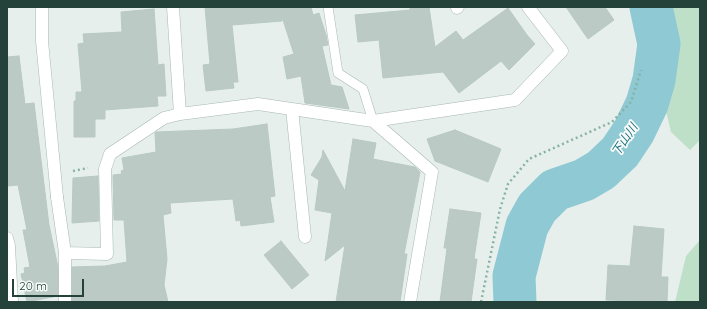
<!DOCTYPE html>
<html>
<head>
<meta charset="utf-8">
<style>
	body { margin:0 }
	#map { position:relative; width:707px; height:309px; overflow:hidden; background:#e6efeb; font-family:Quicksand,sans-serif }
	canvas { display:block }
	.frame { position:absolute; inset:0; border:8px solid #24423a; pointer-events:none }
	.scale { position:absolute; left:12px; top:279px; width:72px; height:18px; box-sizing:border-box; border:2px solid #24423a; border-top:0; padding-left:5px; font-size:12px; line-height:14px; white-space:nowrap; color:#24423a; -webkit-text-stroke:3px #f7fbf9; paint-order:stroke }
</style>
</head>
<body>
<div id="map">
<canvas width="707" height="309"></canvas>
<div class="frame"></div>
<div class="scale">20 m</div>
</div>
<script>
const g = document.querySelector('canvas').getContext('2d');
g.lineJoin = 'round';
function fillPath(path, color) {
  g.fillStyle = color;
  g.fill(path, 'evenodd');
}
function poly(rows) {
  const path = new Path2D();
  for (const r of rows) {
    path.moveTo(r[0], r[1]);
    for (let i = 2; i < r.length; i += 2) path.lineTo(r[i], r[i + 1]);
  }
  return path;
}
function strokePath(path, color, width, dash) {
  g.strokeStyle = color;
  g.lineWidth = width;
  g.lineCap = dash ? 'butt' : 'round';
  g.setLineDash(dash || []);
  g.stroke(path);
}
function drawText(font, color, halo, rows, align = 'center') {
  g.font = font + ' Quicksand,"Noto Sans JP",sans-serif';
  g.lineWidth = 3.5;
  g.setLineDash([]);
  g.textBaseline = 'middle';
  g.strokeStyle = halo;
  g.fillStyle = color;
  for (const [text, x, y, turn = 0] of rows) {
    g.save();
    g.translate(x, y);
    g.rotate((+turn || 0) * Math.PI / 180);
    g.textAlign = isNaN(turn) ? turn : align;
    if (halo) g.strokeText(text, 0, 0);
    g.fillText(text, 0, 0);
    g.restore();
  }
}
fillPath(poly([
	[641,7,700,7,700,140,690,150,671,132],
	[700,240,700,302,675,302,686,256]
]), '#bfe0c8');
strokePath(poly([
	[515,302,514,276,527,226,537,208,555,190,584,180,601,170,620,152,634,131,647,104,654,80,659,44,651,7]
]), '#8ec9d4', 43);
const building = poly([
	[205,7,311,7,313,15,319,13,326,35,328,45,322,46,331,85,342,87,349,109,305,103,301,76,287,79,283,57,294,54,282,17,282,21,232,25,238,82,233,82,234,88,206,91,203,65,210,64,205,7],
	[410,7,429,7,435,47,456,31,463,40,508,8,527,35,535,44,509,70,501,61,459,93,443,72,383,78,379,40,358,42,355,15,410,10,410,7],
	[566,7,605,7,614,20,588,39,566,7],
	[154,9,158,65,164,64,166,96,157,96,158,106,105,110,105,119,95,119,95,137,74,137,74,101,76,101,76,92,82,92,78,44,84,43,83,34,122,32,121,12,154,9],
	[19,56,25,104,34,103,49,225,58,267,58,296,27,302,21,274,25,273,24,268,30,267,23,230,27,230,18,185,8,186,7,176,7,57,19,56],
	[267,124,275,196,270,197,274,222,241,226,240,220,236,221,233,199,170,203,171,213,163,215,167,259,164,285,168,302,72,302,72,267,105,266,127,262,124,220,114,220,113,175,122,174,121,171,124,170,122,158,156,152,155,133,156,132,233,129,267,124],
	[455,130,501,149,488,182,435,161,427,139,455,130],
	[353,139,376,143,373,159,415,167,420,172,404,254,407,254,400,302,336,302,345,245,325,261,332,213,315,210,319,180,311,175,322,157,323,150,345,191,353,139],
	[98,176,99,221,72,223,73,178,98,176],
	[450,209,481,213,474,259,477,259,471,302,440,302,447,248,444,248,450,209],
	[634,226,664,229,661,277,668,277,667,302,606,300,608,265,630,266,634,226],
	[281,241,309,275,292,289,264,255,281,241]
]);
fillPath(building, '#bbcac4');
strokePath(building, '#b8c9c2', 1);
const lane = poly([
	[328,7,338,73,363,89,373,121]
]);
const street = poly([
	[173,7,180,114],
	[457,8,458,7],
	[292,109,305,237],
	[373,121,515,100,562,51,528,7],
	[57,197,65,253,65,302],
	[7,238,9,246,12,302],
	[65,253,107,254,105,169,110,154,164,118,180,114,258,104,373,121,432,172,410,302]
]);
const secondary = poly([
	[42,7,42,41,57,197]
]);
strokePath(lane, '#a8b8b2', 10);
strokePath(street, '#a8b8b2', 13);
strokePath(secondary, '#a4bbb3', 13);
strokePath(poly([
	[73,171,88,168],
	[481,302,500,209,508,184,529,159,612,122,631,102,641,70]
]), '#86b3a5', 2.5, [2, 3]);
strokePath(lane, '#fff', 9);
strokePath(street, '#fff', 12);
strokePath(secondary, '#fff', 12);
drawText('italic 12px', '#1c6f80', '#f7fbf9', [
	["下山川",625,140,-56]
]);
</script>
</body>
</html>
